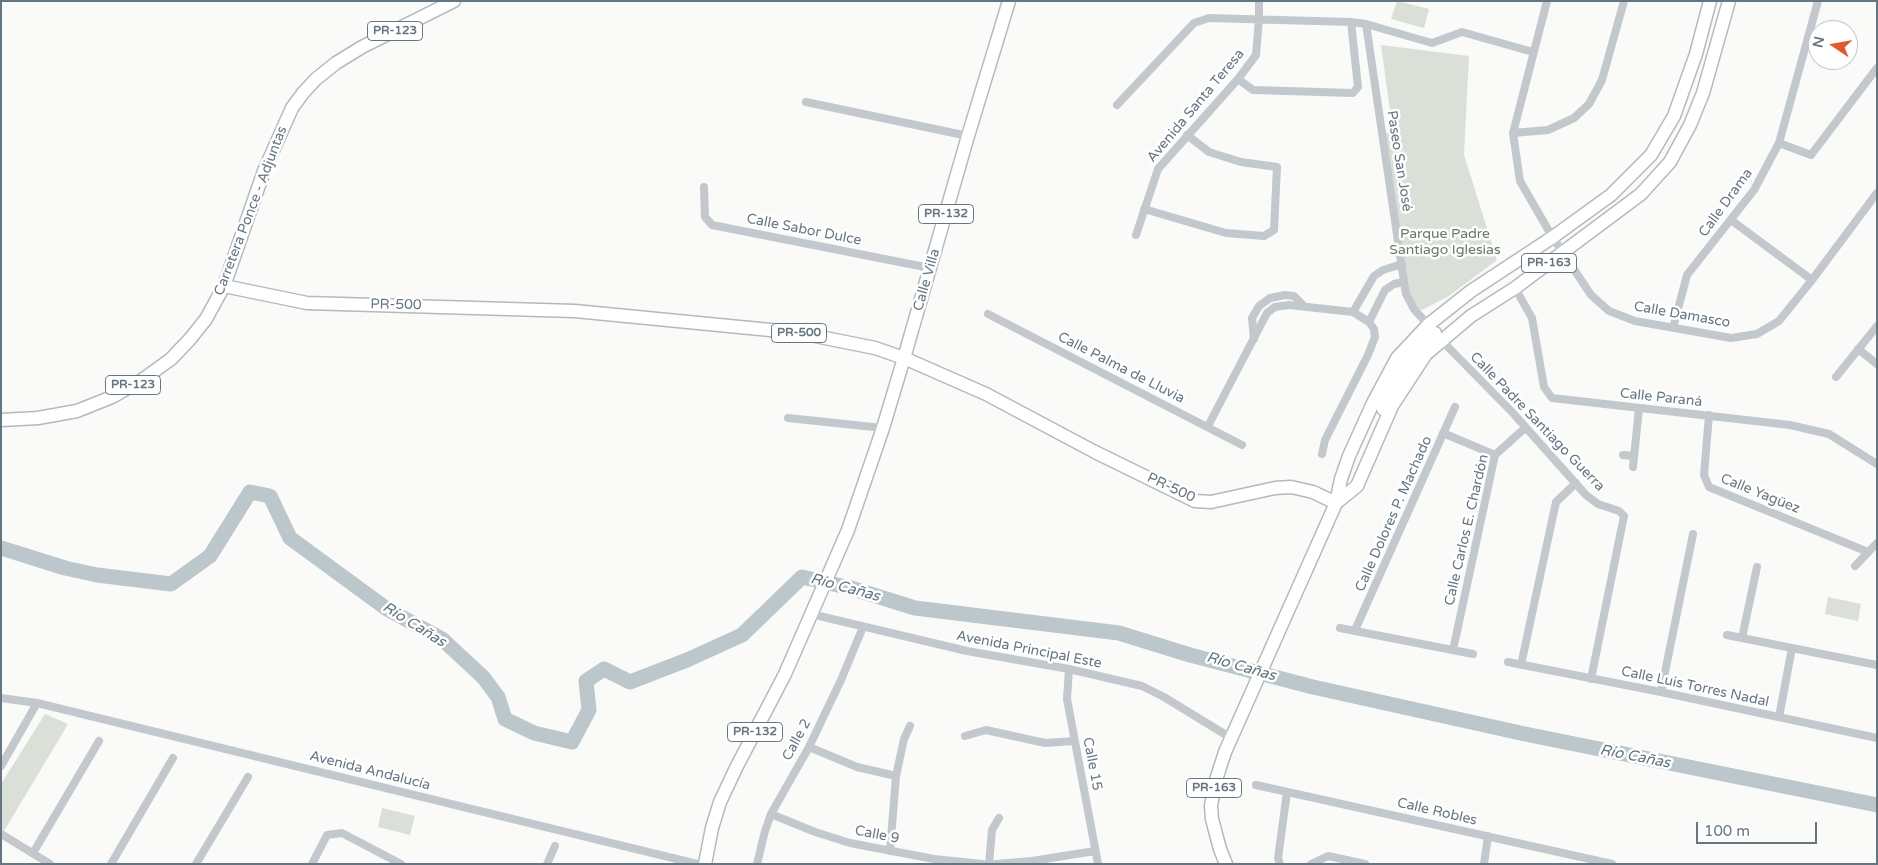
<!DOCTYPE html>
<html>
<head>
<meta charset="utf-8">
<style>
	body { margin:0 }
	#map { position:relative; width:1878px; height:865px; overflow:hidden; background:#fafaf8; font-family:"Varela Round",sans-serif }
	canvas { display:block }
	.frame { position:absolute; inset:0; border:2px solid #657683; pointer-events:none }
	.north { position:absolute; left:1808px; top:20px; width:50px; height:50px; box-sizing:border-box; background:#fff; border:1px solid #c1c8cd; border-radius:50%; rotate:282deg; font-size:14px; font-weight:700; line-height:20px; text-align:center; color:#657683 }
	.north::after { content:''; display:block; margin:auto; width:18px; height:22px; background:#e4572e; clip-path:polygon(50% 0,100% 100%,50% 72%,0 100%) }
	.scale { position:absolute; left:1696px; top:822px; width:121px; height:22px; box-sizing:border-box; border:2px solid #657683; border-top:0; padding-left:6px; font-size:15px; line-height:18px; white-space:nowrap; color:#657683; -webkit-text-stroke:4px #fff; paint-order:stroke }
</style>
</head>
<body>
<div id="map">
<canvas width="1878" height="865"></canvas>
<div class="frame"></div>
<div class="north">N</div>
<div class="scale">100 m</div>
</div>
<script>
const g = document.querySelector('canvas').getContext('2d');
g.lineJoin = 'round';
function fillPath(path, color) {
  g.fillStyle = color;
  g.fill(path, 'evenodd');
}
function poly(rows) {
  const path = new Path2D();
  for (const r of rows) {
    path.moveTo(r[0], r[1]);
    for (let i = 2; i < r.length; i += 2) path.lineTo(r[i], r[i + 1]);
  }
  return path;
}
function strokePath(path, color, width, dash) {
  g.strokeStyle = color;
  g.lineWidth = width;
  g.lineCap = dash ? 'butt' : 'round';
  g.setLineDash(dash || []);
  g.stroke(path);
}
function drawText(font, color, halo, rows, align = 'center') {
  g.font = font + ' "Varela Round",sans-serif';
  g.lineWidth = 5;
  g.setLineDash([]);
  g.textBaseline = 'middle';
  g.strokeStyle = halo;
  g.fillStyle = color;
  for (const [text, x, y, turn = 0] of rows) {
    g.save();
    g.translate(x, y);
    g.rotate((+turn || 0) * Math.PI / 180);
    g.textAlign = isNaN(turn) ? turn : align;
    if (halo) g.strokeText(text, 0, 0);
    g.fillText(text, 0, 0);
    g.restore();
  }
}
fillPath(poly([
	[1397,1,1429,9,1424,28,1391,19],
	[1381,45,1469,56,1464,155,1497,260,1449,296,1422,310,1416,307,1408,293,1385,133,1393,132],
	[1828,597,1861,604,1858,621,1825,614],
	[45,714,68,724,4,831,1,829,1,784],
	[382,808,415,816,410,835,378,827]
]), '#dadfd7');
strokePath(poly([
	[1,548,65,568,97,575,171,584,210,556,250,492,270,496,290,538,387,609,442,639,483,677,498,697,505,719,534,733,572,742,589,710,586,681,604,669,630,682,687,660,742,635,802,577,851,588,915,608,1119,633,1190,655,1313,687,1525,734,1877,805]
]), '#bbc7cb', 15);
const primary = poly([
	[224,286,264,171,292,108,303,93,316,79,336,63,362,47,454,1],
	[1383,409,1392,390,1408,363,1435,333],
	[1336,503,1357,486,1392,406,1426,354,1471,316,1515,288,1641,194,1670,162,1690,125,1703,93,1729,1],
	[1336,503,1341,479,1349,456,1373,403,1397,358,1428,325,1471,291,1553,237,1611,195,1651,155,1674,116,1696,54,1710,1],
	[705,864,712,828,720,802,736,768,785,674,848,530,883,428,904,358,968,136,1009,1]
]);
const trunk = poly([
	[1,420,38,418,77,411,112,397,142,380,171,359,190,339,206,319,224,286,307,303,575,311,801,333,835,340,875,348,904,358,986,394,1095,452,1195,501,1211,502,1275,488,1291,487,1313,492,1336,503,1225,752,1215,783,1211,806,1212,819,1220,849,1226,864]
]);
strokePath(primary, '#b5babe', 15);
strokePath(trunk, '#b4b9bd', 15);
strokePath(poly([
	[1547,1,1513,133,1520,181,1550,233,1591,295,1609,311,1635,321,1731,338,1757,334,1779,321,1812,280,1877,193],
	[1366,24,1404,282,1406,294,1414,309,1430,327],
	[1238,79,1253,90,1353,93,1358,87,1351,22],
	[806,102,968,136],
	[1117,105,1194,23,1209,18,1351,22,1366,24,1432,43,1462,32,1533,52],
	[1513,133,1548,130,1574,118,1589,104,1602,80,1624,1],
	[1779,143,1811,155,1877,68],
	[704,187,705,217,712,225,930,268],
	[1144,209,1226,233,1264,236,1274,230,1277,167,1241,162,1209,152,1187,135],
	[1731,220,1812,280],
	[1136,235,1158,169,1238,79,1256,55,1259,19,1259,1],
	[1515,288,1532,318,1544,387,1552,398,1790,425,1829,434,1877,464],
	[1353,312,1374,276,1383,270,1402,264],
	[988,314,1242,445],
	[1369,322,1385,290,1394,284,1404,282],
	[1673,328,1687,275,1754,190,1779,143,1818,1],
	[1439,338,1512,412,1586,495,1598,504,1619,511,1624,516,1591,679],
	[1254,339,1252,318,1259,306,1270,298,1285,295,1294,296,1304,306],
	[1858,349,1877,364],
	[1836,377,1877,326],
	[1709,415,1704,475,1709,487,1868,552],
	[788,418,883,428],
	[1208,426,1267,313,1275,307,1289,305,1353,312,1369,322,1374,329,1375,337,1368,355,1325,440,1322,454],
	[1443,433,1495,455],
	[1623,455,1634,456],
	[1633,467,1639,408],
	[1855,566,1877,543],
	[811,614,967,651,1069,669,1142,686,1164,697,1231,738],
	[1340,628,1473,654],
	[1355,630,1455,407],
	[1727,635,1877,665],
	[1742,638,1757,567],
	[1453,650,1495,455,1525,428],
	[1508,662,1661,692,1877,738],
	[1521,665,1556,502,1576,483],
	[1069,669,1067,699,1098,864],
	[1661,692,1693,534],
	[1,698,37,703,697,864],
	[1779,717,1792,648],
	[965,736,986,730,1045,743,1074,741],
	[809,747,857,767,896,776],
	[1,766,37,703],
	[1256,785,1612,864],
	[771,814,815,832,850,843,934,859,982,864],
	[1,834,50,864],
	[890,851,896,776,904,739,910,726],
	[33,853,99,741],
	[111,864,173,758],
	[196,864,248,777],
	[312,864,327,835,342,833,401,864],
	[547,864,555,846],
	[757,864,765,831,771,814,809,747,841,680,863,627],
	[989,864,992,830,999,818],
	[996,864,1032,861,1095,851],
	[1280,864,1278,858,1287,792],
	[1311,864,1328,856,1365,864],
	[1484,864,1488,836]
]), '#c3c8cc', 8);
strokePath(primary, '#fff', 12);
strokePath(trunk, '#fff', 12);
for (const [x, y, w] of [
	[395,31,55],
	[946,214,55],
	[1549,263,55],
	[799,333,55],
	[133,385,55],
	[755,732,55],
	[1214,788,55]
]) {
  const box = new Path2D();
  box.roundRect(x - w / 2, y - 9.5, w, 19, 4);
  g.fillStyle = '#fff';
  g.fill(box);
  strokePath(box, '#657683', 1);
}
drawText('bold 12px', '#657683', null, [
	["PR-123",395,31],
	["PR-132",946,214],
	["PR-163",1549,263],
	["PR-500",799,333],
	["PR-123",133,385],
	["PR-132",755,732],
	["PR-163",1214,788]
]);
drawText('14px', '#657683', '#fff', [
	["Avenida Santa Teresa",1196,106,-50],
	["Paseo San José",1399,161,81],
	["Calle Drama",1726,203,-54],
	["Carretera Ponce - Adjuntas",251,211,-69],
	["Calle Sabor Dulce",804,230,11],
	["Calle Villa",927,280,-74],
	["PR-500",396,305,1],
	["Calle Damasco",1682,315,10],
	["Calle Palma de Lluvia",1121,368,27],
	["Calle Paraná",1661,398,6],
	["Calle Padre Santiago Guerra",1537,422,46],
	["PR-500",1171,488,25],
	["Calle Yagüez",1760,494,22],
	["Calle Dolores P. Machado",1394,514,-66],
	["Calle Carlos E. Chardón",1467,530,-77],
	["Avenida Principal Este",1029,650,11],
	["Calle Luis Torres Nadal",1695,687,12],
	["Calle 2",797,740,-62],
	["Calle 15",1092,764,79],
	["Avenida Andalucía",370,771,14],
	["Calle Robles",1437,812,13],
	["Calle 9",877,835,11]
]);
drawText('14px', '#687a64', '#fff', [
	["Parque Padre",1445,234],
	["Santiago Iglesias",1445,250]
]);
drawText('italic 15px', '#60757c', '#fff', [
	["Río Cañas",845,588,15],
	["Río Cañas",414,625,32],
	["Río Cañas",1241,667,16],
	["Río Cañas",1635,757,11]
]);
</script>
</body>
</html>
